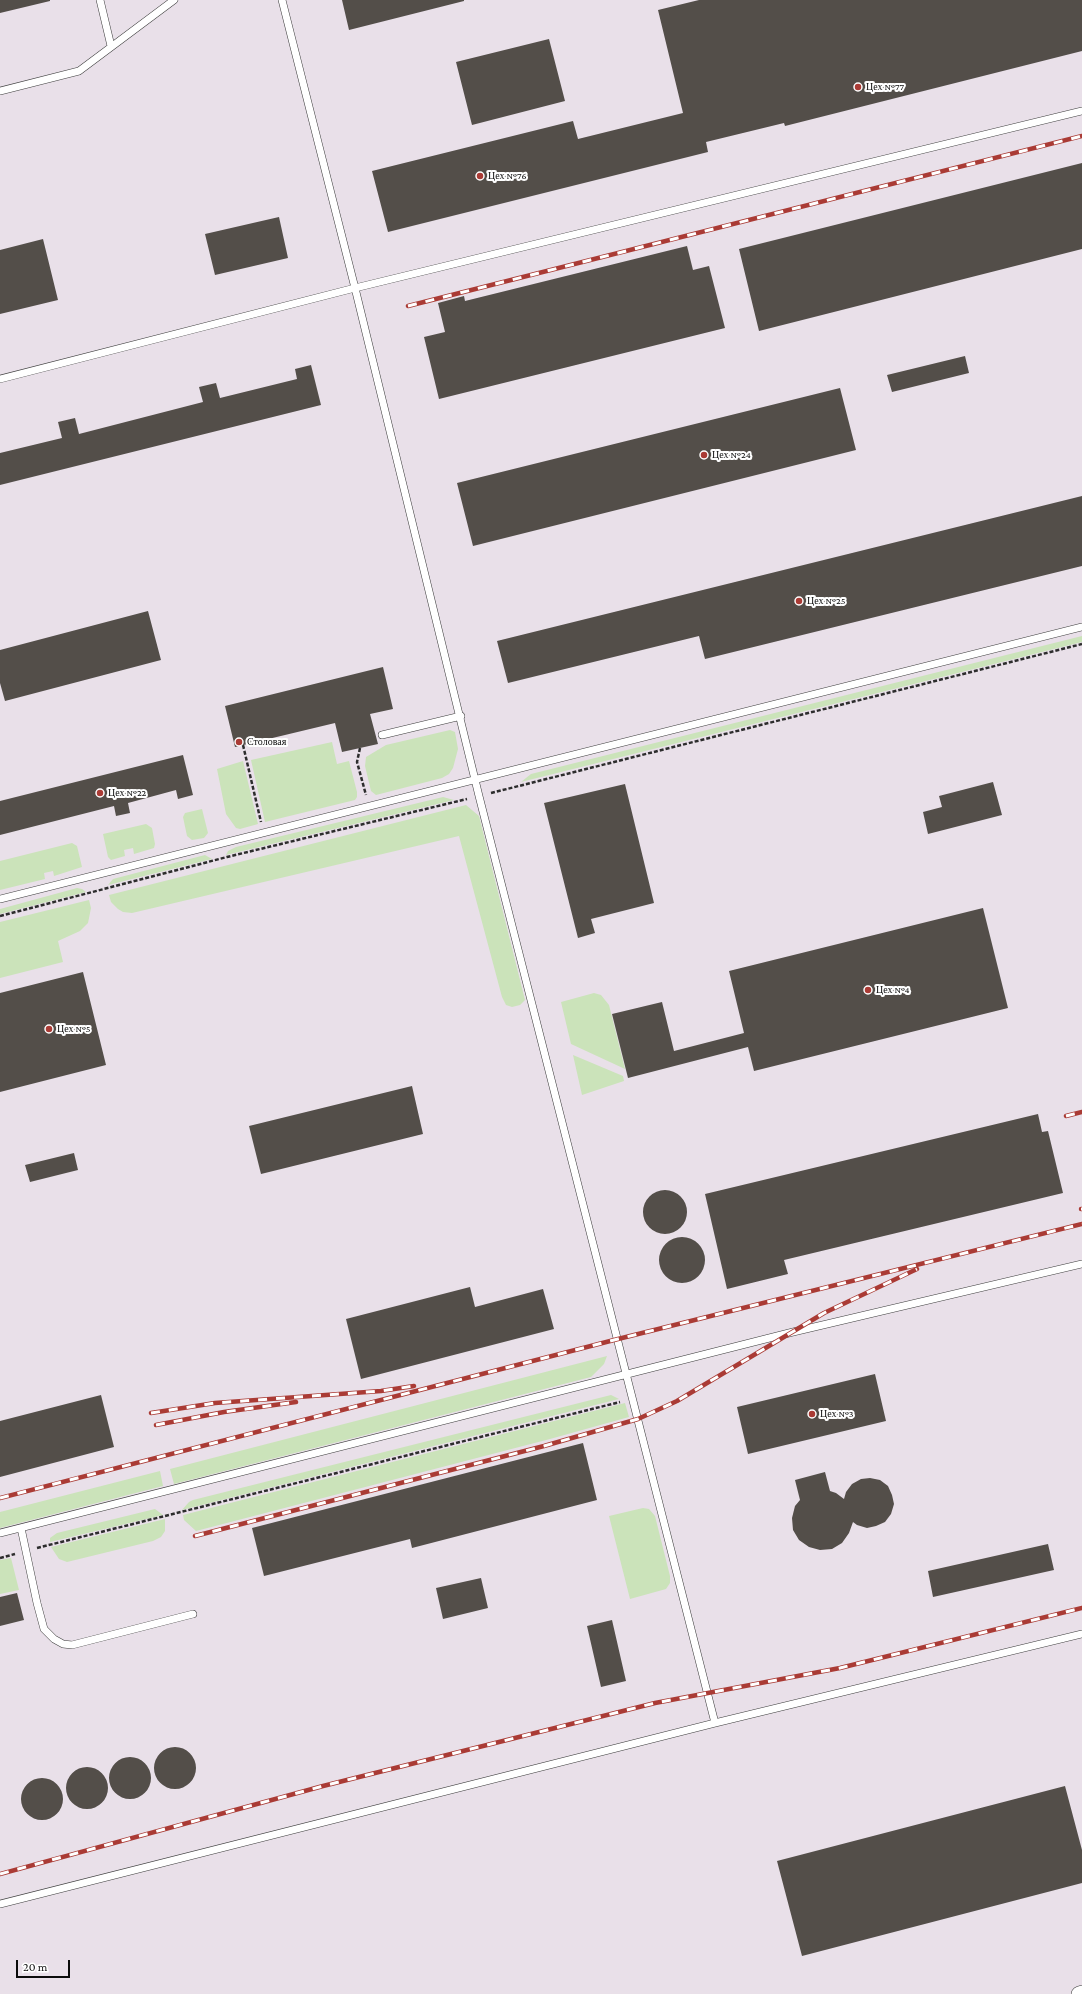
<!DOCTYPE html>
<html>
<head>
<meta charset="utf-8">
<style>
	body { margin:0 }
	#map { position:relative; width:1082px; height:1994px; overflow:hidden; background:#fdfbec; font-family:"Crimson Pro",serif }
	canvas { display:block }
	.scale { position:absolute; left:16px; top:1960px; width:54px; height:18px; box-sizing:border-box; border:2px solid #0b0b0b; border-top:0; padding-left:5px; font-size:12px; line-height:14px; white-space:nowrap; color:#0b0b0b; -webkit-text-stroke:3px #fff; paint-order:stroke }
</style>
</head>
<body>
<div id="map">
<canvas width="1082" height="1994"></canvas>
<div class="scale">20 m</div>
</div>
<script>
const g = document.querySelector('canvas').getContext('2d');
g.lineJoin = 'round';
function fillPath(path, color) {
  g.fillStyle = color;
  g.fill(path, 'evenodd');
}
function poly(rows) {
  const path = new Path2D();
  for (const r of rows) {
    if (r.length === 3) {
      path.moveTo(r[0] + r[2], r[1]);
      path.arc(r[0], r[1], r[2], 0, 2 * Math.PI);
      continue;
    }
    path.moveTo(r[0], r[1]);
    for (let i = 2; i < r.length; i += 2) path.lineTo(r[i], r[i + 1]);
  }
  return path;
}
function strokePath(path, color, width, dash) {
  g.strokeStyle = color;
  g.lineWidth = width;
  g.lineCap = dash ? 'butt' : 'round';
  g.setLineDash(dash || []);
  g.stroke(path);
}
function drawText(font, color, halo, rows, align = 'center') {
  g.font = font + ' "Crimson Pro",serif';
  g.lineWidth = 4;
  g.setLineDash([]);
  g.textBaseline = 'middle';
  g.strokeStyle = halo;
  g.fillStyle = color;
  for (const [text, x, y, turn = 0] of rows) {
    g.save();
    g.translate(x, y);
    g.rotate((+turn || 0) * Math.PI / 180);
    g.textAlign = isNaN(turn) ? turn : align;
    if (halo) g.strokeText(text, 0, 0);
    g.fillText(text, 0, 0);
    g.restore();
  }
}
fillPath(poly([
	[0,0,1082,0,1082,1994,0,1994]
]), '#e9e0e9');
fillPath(poly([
	[1082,636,1082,642,521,782,531,774],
	[450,730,455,732,458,749,453,768,449,774,442,778,376,795,371,791,365,766,366,757,386,745],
	[332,742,337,764,349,761,357,792,357,797,355,800,265,822,251,760],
	[243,761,258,824,240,829,236,828,226,814,217,769],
	[443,797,454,800,226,855,228,851,236,847],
	[466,805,479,816,525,1000,520,1005,512,1007,506,1005,502,997,459,836,132,913,123,912,118,909,111,902,109,895],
	[202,809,208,833,204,838,192,840,187,836,183,817,185,813],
	[146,824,152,828,155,844,154,848,134,854,133,848,124,850,125,856,111,860,108,857,103,834],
	[72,843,77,846,82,867,54,876,53,871,44,873,45,879,0,890,0,861],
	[205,855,212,859,108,885,113,879],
	[77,888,82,889,86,892,0,914,0,909],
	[89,900,91,908,88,923,80,931,58,941,63,962,0,978,0,922],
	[594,993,601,995,609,1005,625,1069,571,1044,561,1002],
	[573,1055,623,1076,624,1081,582,1095],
	[607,1356,604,1364,591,1377,174,1484,170,1469],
	[611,1395,619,1399,182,1510,189,1502,193,1500],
	[625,1403,629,1417,550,1439,196,1531,184,1520,183,1515],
	[160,1471,163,1486,0,1528,0,1512],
	[643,1508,649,1509,655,1516,670,1576,670,1583,666,1589,630,1599,609,1516],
	[155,1509,163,1515,50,1542,50,1538,57,1533],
	[165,1519,165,1531,161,1537,153,1541,67,1562,59,1559,51,1547],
	[11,1558,19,1590,0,1594,0,1560]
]), '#cbe3ba');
fillPath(poly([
	[0,0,50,0,50,1,0,13],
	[342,0,464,0,464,1,349,30],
	[699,0,1082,0,1082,51,785,126,784,123,706,142,708,152,388,232,372,171,573,121,578,139,683,113,658,10],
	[549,39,565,101,472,125,456,62],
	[1082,163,1082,249,759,331,739,249],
	[279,217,288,258,215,275,205,234],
	[43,239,58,300,0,314,0,250],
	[687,246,693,270,709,266,725,328,439,399,424,337,445,332,438,303,464,296,465,301],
	[965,356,969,373,892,392,887,375],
	[311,365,321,405,0,485,0,453,62,438,58,422,75,418,79,434,203,402,199,387,216,383,220,398,297,379,295,369],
	[840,388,856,450,473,546,457,483],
	[1082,496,1082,566,705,659,699,636,508,683,497,641],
	[148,611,161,660,5,701,0,683,0,650],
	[383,667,393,709,370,714,378,744,342,752,335,723,235,747,225,706],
	[183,755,193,795,178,799,176,790,128,803,130,813,116,816,114,806,0,835,0,801],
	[993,782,1002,815,928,834,923,812,942,807,939,796],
	[625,784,654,903,591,919,595,933,578,938,544,803],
	[983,908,1008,1008,754,1071,748,1047,628,1078,612,1014,662,1002,674,1051,744,1033,729,971],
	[83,972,106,1065,0,1092,0,993],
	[412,1086,423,1134,261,1174,249,1126],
	[1038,1114,1042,1132,1048,1131,1063,1193,784,1260,788,1274,727,1289,705,1194],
	[74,1153,78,1170,30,1182,25,1165],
	[665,1212,22],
	[682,1260,23],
	[470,1287,475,1307,543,1289,554,1329,361,1379,346,1319],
	[875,1374,886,1421,748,1454,737,1407],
	[101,1395,114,1447,0,1477,0,1421],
	[583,1443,597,1500,412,1548,410,1539,264,1576,252,1528],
	[825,1472,830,1491,836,1493,844,1499,846,1492,852,1484,861,1479,870,1478,880,1480,888,1486,892,1495,894,1504,891,1514,885,1522,876,1526,867,1528,857,1525,853,1522,849,1533,842,1543,832,1549,820,1550,809,1547,799,1540,793,1530,792,1518,795,1506,800,1500,795,1480],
	[1048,1544,1054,1570,933,1597,928,1571],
	[481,1578,488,1608,443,1619,436,1588],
	[17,1593,24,1620,0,1626,0,1597],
	[612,1620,626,1681,601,1687,587,1626],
	[175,1768,21],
	[130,1778,21],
	[87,1788,21],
	[42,1799,21],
	[1065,1786,1082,1850,1082,1883,802,1956,777,1861]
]), '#534e49');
const lane = poly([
	[100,0,111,46],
	[282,0,355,288,479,796,715,1723],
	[0,91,79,71,174,0],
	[0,379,355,288,1082,111],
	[382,735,461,716],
	[0,899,1082,627],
	[21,1528,37,1603,44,1629,54,1639,63,1644,72,1645,193,1614],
	[0,1533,793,1332,1082,1264],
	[0,1904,715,1723,1082,1634]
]);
const street = poly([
	[1079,1994,1082,1993]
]);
strokePath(lane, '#3e3e3e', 8);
strokePath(street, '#3e3e3e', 16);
strokePath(poly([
	[243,745,261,822],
	[360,748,357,762,366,795],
	[491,793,1082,644],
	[0,916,227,857,467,799],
	[37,1548,620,1402],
	[0,1558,15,1554]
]), '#2d2d2d', 2.5, [4, 2]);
strokePath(lane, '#fff', 7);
strokePath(street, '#fff', 15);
const rail = poly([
	[408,306,1082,136],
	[1066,1116,1082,1112],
	[1081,1209,1082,1209],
	[151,1413,215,1403,381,1391,414,1386],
	[156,1425,224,1412,296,1402],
	[0,1498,618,1339,1082,1224],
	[195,1536,544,1446,638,1419,677,1401,824,1313,917,1269],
	[0,1874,323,1786,655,1703,840,1668,1082,1608]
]);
strokePath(rail, '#aa3b35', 4.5);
strokePath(rail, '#fff', 3, [9]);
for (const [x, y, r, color] of [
	[858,87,4,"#aa3b35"],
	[480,176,4,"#aa3b35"],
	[704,455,4,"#aa3b35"],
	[799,601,4,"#aa3b35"],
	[239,742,4,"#aa3b35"],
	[100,793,4,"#aa3b35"],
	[868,990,4,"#aa3b35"],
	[49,1029,4,"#aa3b35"],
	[812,1414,4,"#aa3b35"]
]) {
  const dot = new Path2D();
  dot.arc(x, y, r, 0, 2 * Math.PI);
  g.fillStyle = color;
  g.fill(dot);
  strokePath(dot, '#fff', 1.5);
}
drawText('10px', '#0b0b0b', '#fff', [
	["Цех №77",866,87],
	["Цех №76",488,176],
	["Цех №24",712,455],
	["Цех №25",807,601],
	["Столовая",247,742],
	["Цех №22",108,793],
	["Цех №4",876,990],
	["Цех №5",57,1029],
	["Цех №3",820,1414]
], 'left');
</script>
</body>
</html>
